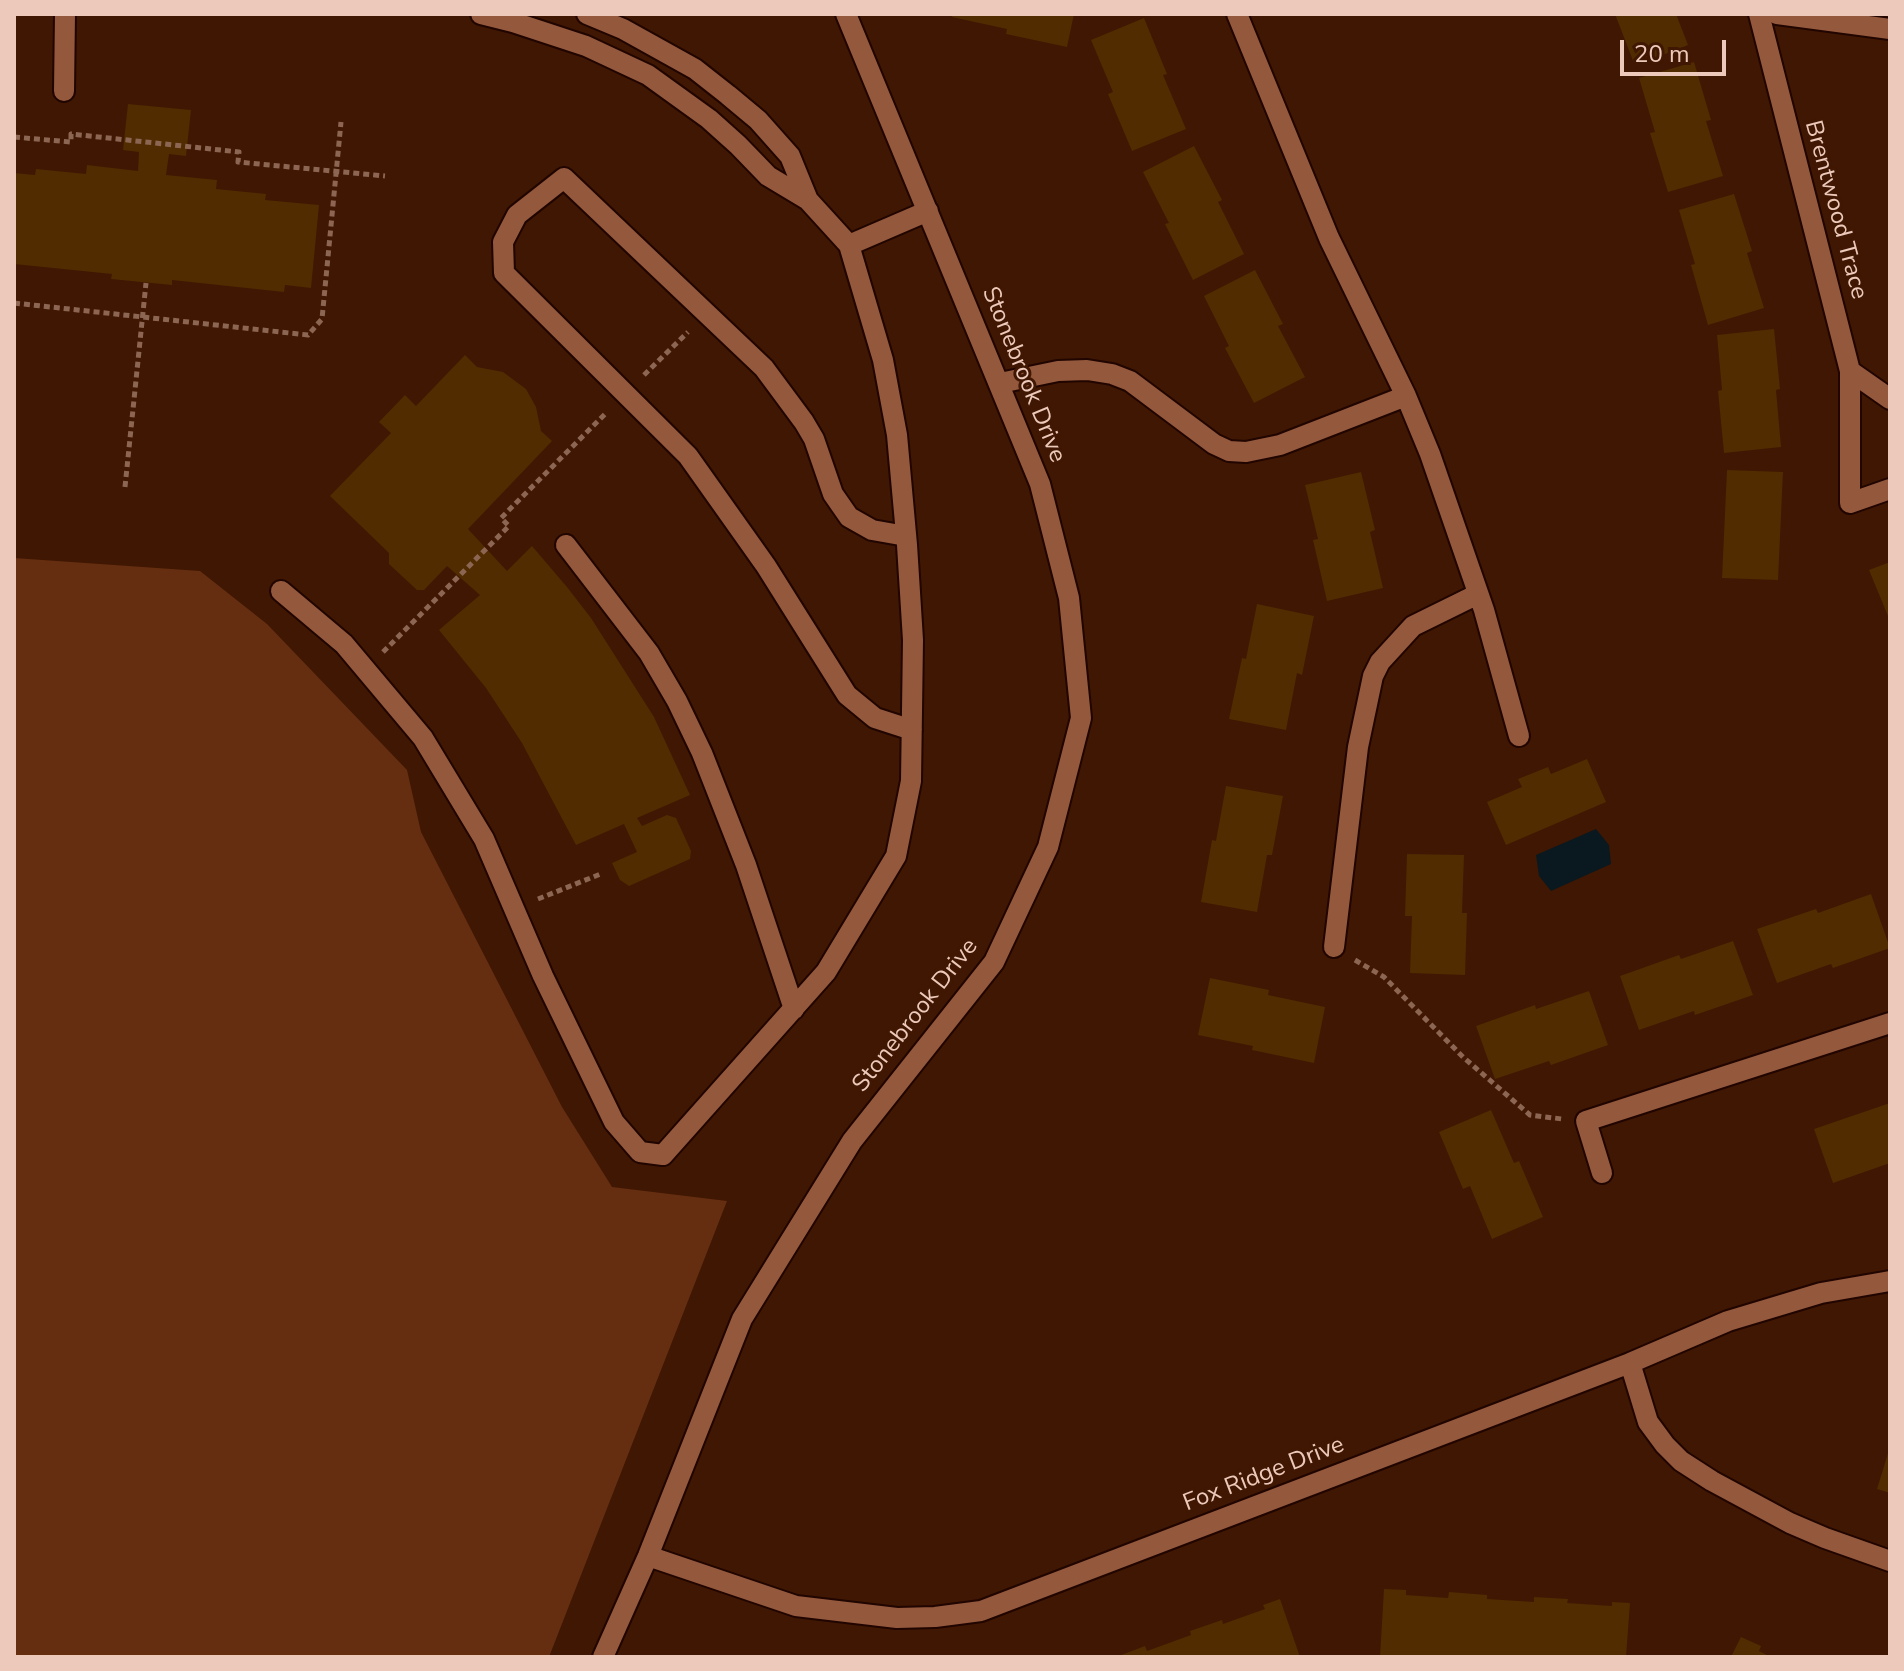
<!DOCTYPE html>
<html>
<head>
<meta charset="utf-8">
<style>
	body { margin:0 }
	#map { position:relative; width:1904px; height:1671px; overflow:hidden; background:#401702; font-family:"Nunito Sans",sans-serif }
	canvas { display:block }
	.frame { position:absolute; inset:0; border:16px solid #ecc9ba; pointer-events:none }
	.scale { position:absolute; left:1620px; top:40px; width:106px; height:36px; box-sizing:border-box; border:4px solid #ecc9ba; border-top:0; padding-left:10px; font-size:24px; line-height:28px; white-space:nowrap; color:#ecc9ba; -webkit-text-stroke:6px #401702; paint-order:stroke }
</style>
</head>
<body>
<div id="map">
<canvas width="1904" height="1671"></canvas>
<div class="frame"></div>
<div class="scale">20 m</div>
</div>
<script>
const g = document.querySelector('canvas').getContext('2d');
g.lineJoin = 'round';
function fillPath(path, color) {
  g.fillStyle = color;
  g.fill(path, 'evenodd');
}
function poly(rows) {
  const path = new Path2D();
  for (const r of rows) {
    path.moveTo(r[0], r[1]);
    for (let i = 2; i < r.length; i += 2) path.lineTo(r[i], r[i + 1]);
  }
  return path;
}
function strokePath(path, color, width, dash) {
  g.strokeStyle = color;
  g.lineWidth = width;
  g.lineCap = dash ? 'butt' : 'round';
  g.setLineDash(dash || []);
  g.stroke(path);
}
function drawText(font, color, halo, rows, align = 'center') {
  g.font = font + ' "Nunito Sans",sans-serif';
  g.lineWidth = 6;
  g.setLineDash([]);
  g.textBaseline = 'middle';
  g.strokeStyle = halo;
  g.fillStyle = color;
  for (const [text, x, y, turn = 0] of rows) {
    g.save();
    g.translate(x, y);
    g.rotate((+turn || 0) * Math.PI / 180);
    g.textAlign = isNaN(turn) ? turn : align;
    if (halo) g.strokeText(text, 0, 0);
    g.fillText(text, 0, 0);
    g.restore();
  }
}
fillPath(poly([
	[14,558,200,571,267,624,407,770,421,832,562,1107,612,1187,727,1201,549,1657,14,1657]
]), '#652e11');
fillPath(poly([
	[1596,829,1609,845,1611,864,1551,891,1539,876,1536,855]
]), '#09191f');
fillPath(poly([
	[953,14,1074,14,1067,47,1006,34,1007,29,952,17],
	[1615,14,1676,14,1688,45,1635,66],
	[1144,18,1167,74,1163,75,1186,129,1132,151,1108,94,1113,92,1091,40],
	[1694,62,1711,120,1706,121,1723,176,1668,192,1650,133,1655,132,1639,78],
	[128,104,191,110,186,156,169,154,166,175,217,180,216,189,266,194,265,200,319,205,311,288,285,285,284,292,172,280,172,285,111,279,112,274,14,264,14,173,35,175,36,169,86,174,87,165,138,171,139,152,123,150],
	[1194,146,1222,200,1218,202,1244,254,1193,280,1165,224,1169,223,1143,172],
	[1734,194,1752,251,1747,253,1764,308,1708,325,1691,265,1695,264,1679,210],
	[1255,270,1283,324,1278,326,1305,377,1254,403,1225,348,1229,346,1204,296],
	[1774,329,1780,389,1776,390,1781,447,1724,453,1718,391,1722,390,1717,335],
	[465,355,477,367,503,372,526,389,536,407,541,431,552,441,468,529,507,571,532,546,567,587,591,618,654,717,690,795,637,818,642,826,667,815,676,818,691,851,690,859,629,886,620,880,612,863,637,852,624,824,576,845,522,743,486,688,439,630,480,595,447,566,424,590,417,590,389,564,389,553,330,496,391,433,379,422,405,395,416,406],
	[1727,470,1783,472,1778,580,1722,578],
	[1361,472,1375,530,1370,532,1383,588,1327,601,1313,540,1318,539,1305,485],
	[1890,562,1890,621,1869,570],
	[1257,604,1314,616,1302,675,1297,673,1286,730,1229,719,1242,658,1246,659],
	[1587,759,1606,802,1506,845,1487,802,1522,787,1518,779,1548,767,1551,774],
	[1226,786,1283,796,1272,855,1267,855,1257,912,1201,902,1212,840,1216,841],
	[1407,854,1464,855,1462,913,1467,913,1465,975,1410,973,1412,916,1405,916],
	[1871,894,1890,948,1833,968,1831,964,1777,983,1757,929,1816,909,1818,913],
	[1733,941,1753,995,1695,1015,1694,1011,1639,1030,1620,976,1679,955,1681,959],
	[1210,978,1269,990,1268,995,1325,1007,1314,1063,1252,1050,1253,1046,1198,1035],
	[1589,991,1608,1045,1551,1065,1549,1061,1495,1079,1476,1026,1535,1005,1536,1009],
	[1890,1103,1890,1163,1833,1183,1814,1129],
	[1491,1110,1514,1163,1519,1161,1543,1217,1492,1239,1470,1186,1463,1189,1439,1132],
	[1889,1450,1890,1450,1890,1493,1877,1489],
	[1384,1589,1406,1590,1406,1595,1448,1598,1449,1592,1487,1595,1487,1599,1534,1602,1534,1597,1568,1599,1567,1603,1612,1606,1612,1602,1630,1603,1626,1657,1380,1657],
	[1280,1599,1300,1657,1116,1657,1145,1646,1147,1651,1191,1635,1190,1631,1222,1620,1223,1624,1265,1609,1263,1605],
	[1741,1637,1761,1646,1759,1651,1771,1657,1731,1657]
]), '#502c00');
const minor = poly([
	[481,14,513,22,586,46,648,75,709,119,738,145,768,176,808,200,849,245,928,211],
	[587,14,623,29,695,69,728,95,758,120,790,156,808,200],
	[1237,14,1329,238,1406,396,1430,454,1484,610,1519,736],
	[1759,14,1850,371,1890,399],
	[1777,14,1890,29],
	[64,91,65,14],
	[1850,371,1850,503,1890,489],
	[1000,383,1058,371,1087,370,1112,374,1130,381,1214,444,1229,451,1246,452,1280,445,1406,396],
	[906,536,872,530,849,517,833,494,814,439,804,422,764,368,564,178,517,215,503,242,504,273,688,456,766,566,847,695,875,718,912,730],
	[566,545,649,653,677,701,702,753,746,865,794,1009],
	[281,591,344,644,423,738,484,839,543,976,614,1122,640,1152,663,1155,826,972,896,856,911,781,913,640,907,545,897,435,883,360,849,245],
	[1334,947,1358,747,1373,676,1380,662,1413,626,1478,594],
	[1602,1173,1586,1121,1890,1023],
	[1630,1363,1648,1422,1665,1445,1681,1461,1712,1481,1790,1523,1825,1538,1890,1561],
	[648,1556,796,1606,897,1618,935,1617,981,1611,1630,1363,1728,1321,1821,1293,1890,1281],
	[603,1657,648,1556,742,1319,852,1141,994,962,1048,847,1081,718,1069,598,1040,484,846,14]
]);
strokePath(minor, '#200500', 24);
strokePath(poly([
	[14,137,71,142,71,134,239,152,238,162,385,176],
	[14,303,308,335,322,319,341,122],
	[644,375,688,332],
	[125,487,146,283],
	[383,652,509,526,501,518,606,413],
	[538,899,603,873],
	[1355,960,1384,977,1463,1057,1530,1115,1562,1119]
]), '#8c6653', 5, [6, 4]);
strokePath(minor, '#94583c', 20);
drawText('24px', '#ecc9ba', '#401702', [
	["Brentwood Trace",1835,210,75],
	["Stonebrook Drive",1023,375,68],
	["Stonebrook Drive",916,1016,-52],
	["Fox Ridge Drive",1264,1475,-21]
]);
</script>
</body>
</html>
